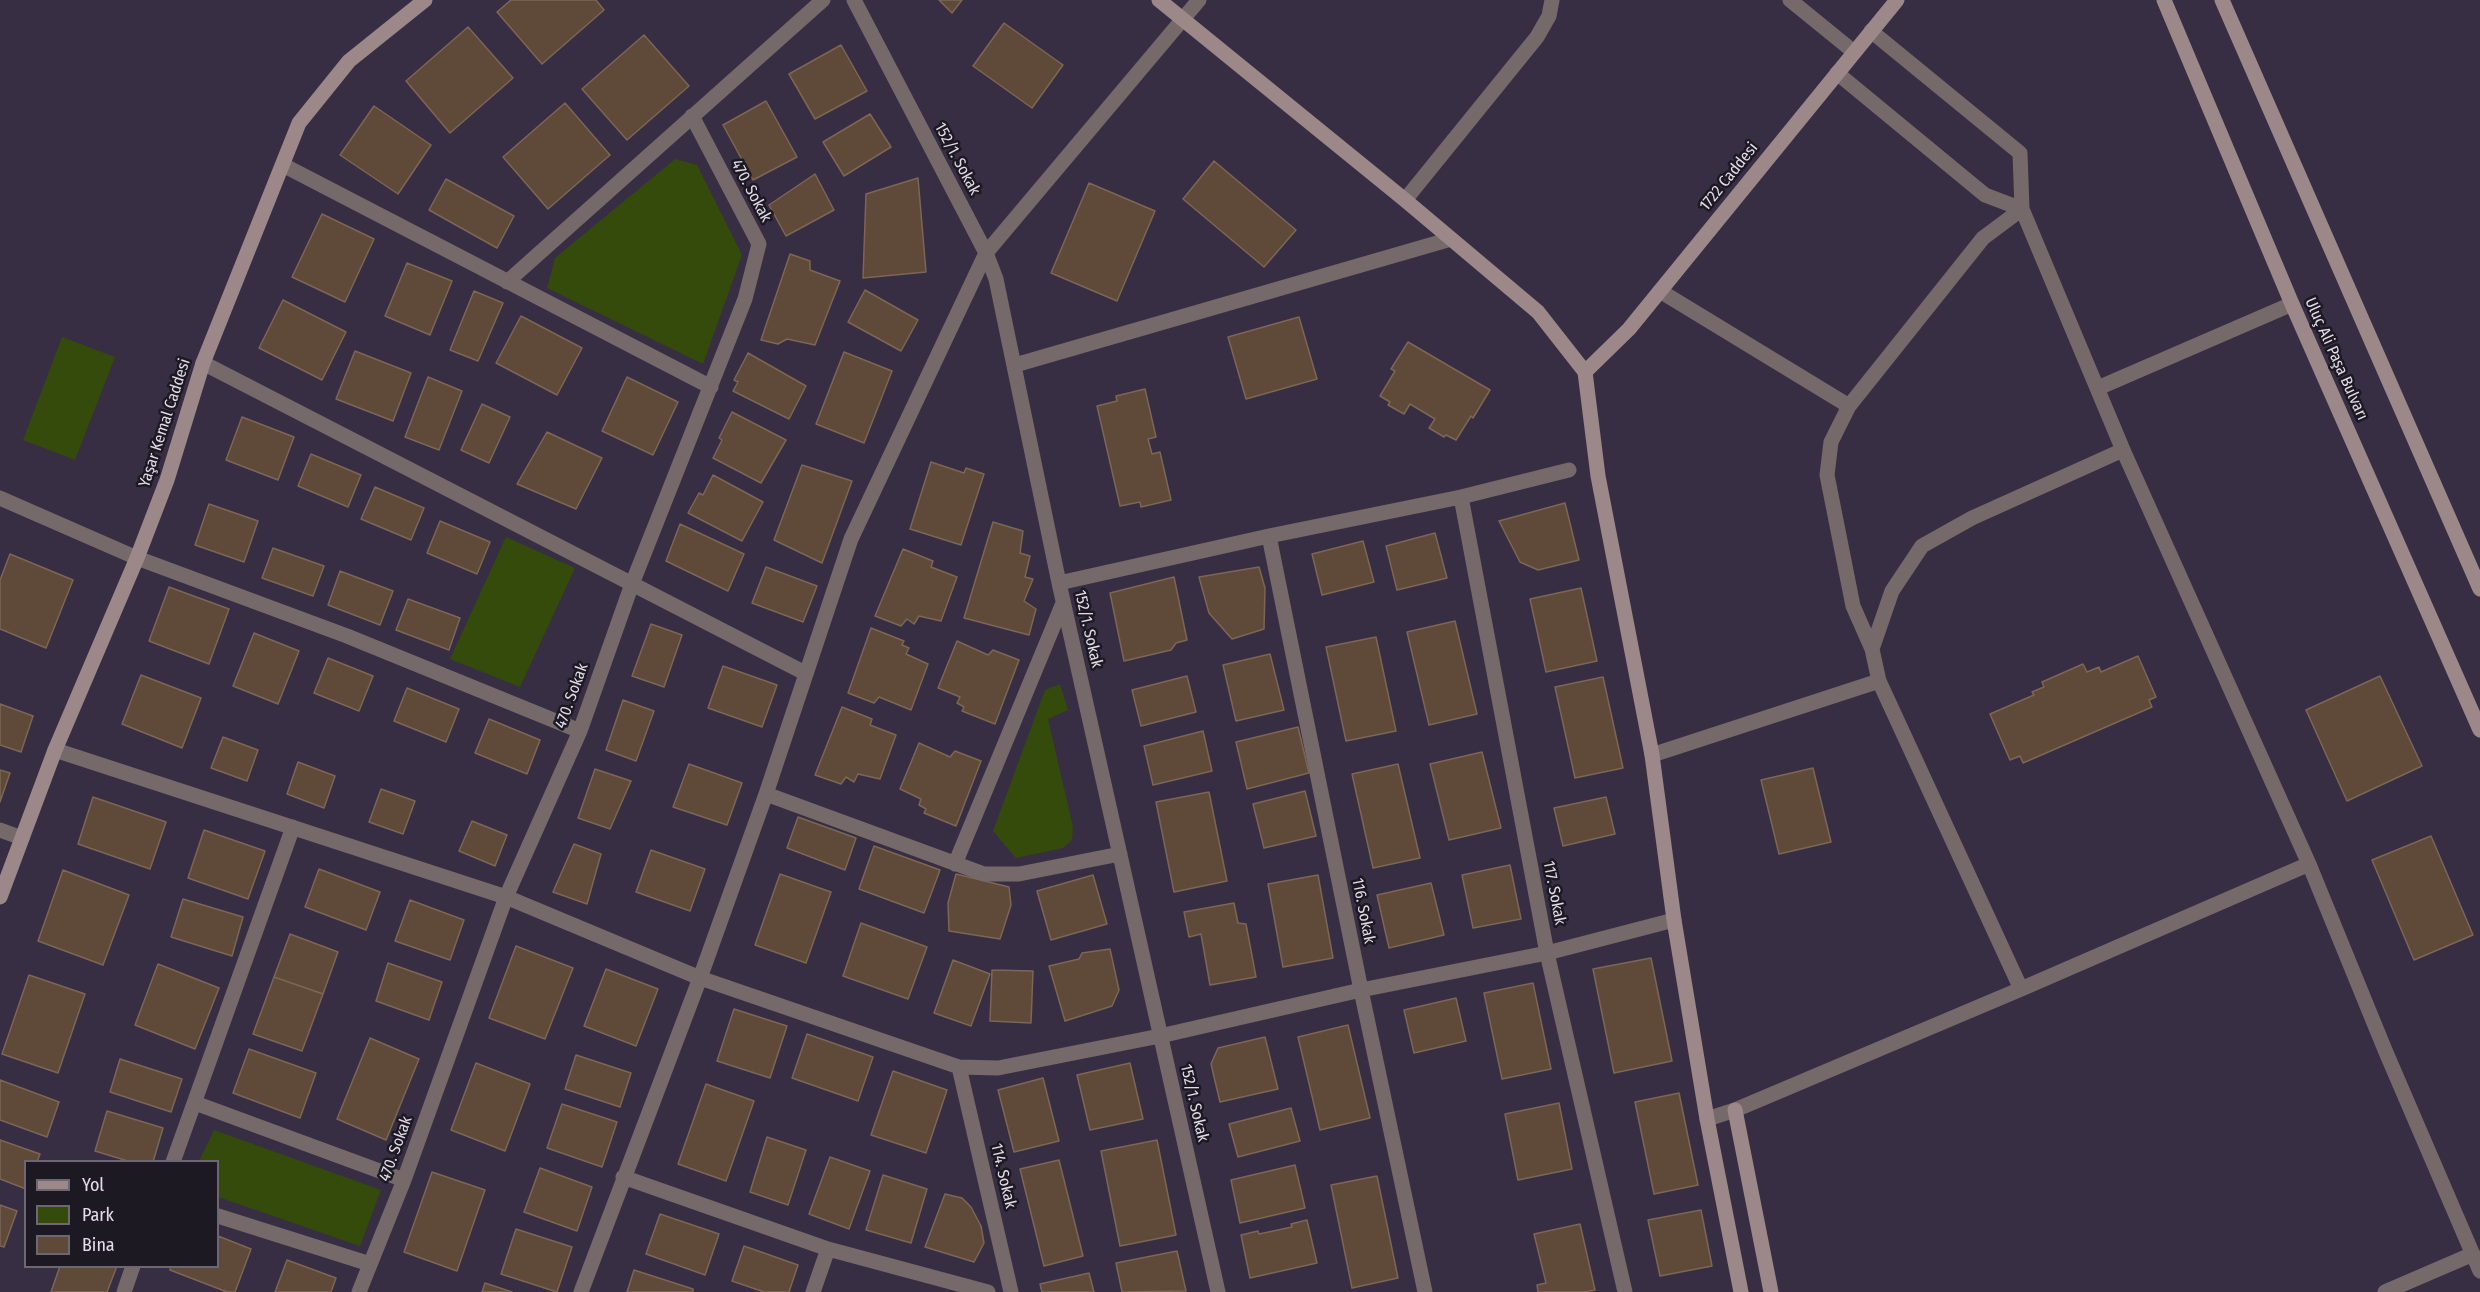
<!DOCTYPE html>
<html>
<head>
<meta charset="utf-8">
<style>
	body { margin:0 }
	#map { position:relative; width:2480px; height:1292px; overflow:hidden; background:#372e43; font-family:"Fira Sans Condensed",sans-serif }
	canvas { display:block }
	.legend { position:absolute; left:24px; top:1160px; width:195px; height:108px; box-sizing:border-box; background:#1d1922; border:2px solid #6c6772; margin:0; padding:8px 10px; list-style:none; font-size:18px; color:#e3ddea }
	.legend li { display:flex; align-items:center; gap:12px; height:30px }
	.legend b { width:30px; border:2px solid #6c6772 }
</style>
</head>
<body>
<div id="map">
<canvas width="2480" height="1292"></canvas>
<ul class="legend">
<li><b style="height:8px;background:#9c8789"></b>Yol</li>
<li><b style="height:16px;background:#344b0b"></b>Park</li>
<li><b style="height:16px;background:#5f4a3a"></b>Bina</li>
</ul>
</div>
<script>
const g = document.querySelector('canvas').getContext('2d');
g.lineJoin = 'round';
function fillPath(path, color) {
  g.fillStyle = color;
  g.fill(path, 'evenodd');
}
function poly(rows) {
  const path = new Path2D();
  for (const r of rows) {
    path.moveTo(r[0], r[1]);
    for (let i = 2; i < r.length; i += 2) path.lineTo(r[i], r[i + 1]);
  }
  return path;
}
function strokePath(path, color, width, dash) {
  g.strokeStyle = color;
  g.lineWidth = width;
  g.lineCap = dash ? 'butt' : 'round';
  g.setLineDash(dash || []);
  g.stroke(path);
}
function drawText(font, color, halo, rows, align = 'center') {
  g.font = font + ' "Fira Sans Condensed",sans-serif';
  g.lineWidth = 5;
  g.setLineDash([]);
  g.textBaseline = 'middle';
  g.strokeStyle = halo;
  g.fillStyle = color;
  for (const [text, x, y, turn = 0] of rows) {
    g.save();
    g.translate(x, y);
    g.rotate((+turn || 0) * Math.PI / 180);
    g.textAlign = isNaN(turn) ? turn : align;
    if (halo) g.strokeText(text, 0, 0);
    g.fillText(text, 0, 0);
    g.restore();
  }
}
fillPath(poly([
	[675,159,697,165,742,255,703,364,547,288,555,258],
	[62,337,115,357,75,460,23,440],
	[506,537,575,568,520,687,450,659],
	[1060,684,1068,710,1048,719,1073,827,1072,840,1063,848,1016,858,993,831,1045,690],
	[214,1130,381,1190,360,1246,218,1197,218,1162,199,1161]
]), '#344b0b');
const building = poly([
	[511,0,596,0,604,10,542,64,497,12,511,0],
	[939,0,962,0,952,13,939,0],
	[1004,23,1063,65,1032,108,973,66,1004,23],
	[468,27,513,78,450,133,406,81,468,27],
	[644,35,689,86,627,140,582,89,644,35],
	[841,45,867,91,815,119,789,74,841,45],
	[766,101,797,157,753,180,723,125,766,101],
	[565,103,610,155,548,209,503,157,565,103],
	[374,106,431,145,398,194,340,155,374,106],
	[870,114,891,147,844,176,823,142,870,114],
	[1214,161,1296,230,1264,267,1183,199,1214,161],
	[815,174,834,210,786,236,769,205,815,174],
	[918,178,926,272,863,278,866,194,918,178],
	[446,179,514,216,497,248,429,210,446,179],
	[1089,183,1155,211,1117,301,1051,273,1089,183],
	[322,214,374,239,345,302,292,277,322,214],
	[790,254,810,261,810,270,840,281,815,345,787,339,778,344,761,340,790,254],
	[407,263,452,281,430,335,385,316,407,263],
	[865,290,918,320,901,351,848,322,865,290],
	[474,291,503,303,478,361,450,350,474,291],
	[283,300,346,332,322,380,259,348,283,300],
	[521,316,582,348,557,395,496,363,521,316],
	[1299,317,1317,379,1246,399,1228,337,1299,317],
	[1408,342,1490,390,1473,418,1471,416,1456,440,1446,435,1444,437,1429,428,1435,419,1410,404,1404,414,1388,405,1390,402,1380,396,1395,371,1391,369,1408,342],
	[355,351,411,373,393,421,336,399,355,351],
	[844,352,892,371,864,443,816,424,844,352],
	[748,353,806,386,789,419,733,391,738,382,734,380,748,353],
	[428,377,462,391,439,450,405,437,428,377],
	[627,377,678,402,653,455,602,431,627,377],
	[1145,389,1156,437,1148,439,1152,454,1160,452,1171,500,1141,507,1140,502,1120,506,1097,406,1117,401,1116,396,1145,389],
	[482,404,510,417,489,463,461,450,482,404],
	[732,412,786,440,761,483,713,458,722,440,719,438,732,412],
	[242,417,294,437,278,480,226,460,242,417],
	[547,432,602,458,576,509,517,484,547,432],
	[311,454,361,475,348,507,298,486,311,454],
	[931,462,964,473,966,468,984,474,961,545,910,529,931,462],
	[802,465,852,481,822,563,774,540,802,465],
	[713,475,763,502,742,541,688,513,699,493,703,495,713,475],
	[375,487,424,508,411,540,361,519,375,487],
	[1565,503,1579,560,1538,570,1520,562,1499,521,1565,503],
	[209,504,258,521,244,562,195,545,209,504],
	[440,521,490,542,477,574,427,553,440,521],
	[993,522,1023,531,1020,553,1030,556,1025,577,1033,579,1024,601,1036,609,1029,635,964,618,993,522],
	[680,524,744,554,728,591,666,561,680,524],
	[1435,533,1447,578,1397,590,1386,546,1435,533],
	[1363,541,1374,582,1322,595,1312,554,1363,541],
	[273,548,324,566,313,596,262,578,273,548],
	[903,549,933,561,931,567,957,577,941,621,919,616,914,624,907,619,901,626,875,616,903,549],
	[10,554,73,580,46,648,0,629,0,580,10,554],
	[766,567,817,586,803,622,752,603,766,567],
	[1259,567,1265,588,1264,629,1232,639,1209,613,1199,577,1259,567],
	[340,571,393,591,380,625,328,605,340,571],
	[1174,577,1187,640,1176,643,1171,650,1124,661,1110,593,1174,577],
	[169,587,229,609,209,664,149,641,169,587],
	[1581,588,1597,661,1546,672,1530,599,1581,588],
	[408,599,460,618,449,650,396,630,408,599],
	[1455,621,1477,714,1429,725,1407,632,1455,621],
	[651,624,682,635,664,687,632,676,651,624],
	[871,628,904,641,902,645,909,648,906,654,928,664,911,710,879,697,874,703,848,693,871,628],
	[254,633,299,651,278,704,233,686,254,633],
	[1376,637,1396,731,1346,741,1326,647,1376,637],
	[957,641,988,655,993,650,1019,660,995,724,962,711,964,707,957,703,960,697,938,688,957,641],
	[1270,654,1284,710,1236,721,1223,665,1270,654],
	[2138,656,2156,697,2149,700,2152,707,2023,763,2020,756,2010,760,1990,714,2034,695,2032,692,2044,687,2042,682,2083,664,2087,672,2099,667,2101,672,2138,656],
	[328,658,373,676,359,711,314,693,328,658],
	[723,666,777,685,762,727,708,708,723,666],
	[141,675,201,698,182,748,122,724,141,675],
	[1187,676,1196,712,1141,726,1132,690,1187,676],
	[2380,676,2422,766,2347,801,2306,710,2380,676],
	[1603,677,1623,768,1575,778,1555,687,1603,677],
	[407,688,459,709,446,742,394,721,407,688],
	[623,700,654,711,636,761,606,750,623,700],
	[0,704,33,716,21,752,0,745,0,704],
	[842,707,872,719,870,725,896,735,880,779,858,774,854,782,846,777,841,784,815,775,842,707],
	[489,719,540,740,527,774,475,753,489,719],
	[1298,727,1309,773,1247,789,1236,742,1298,727],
	[1203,731,1212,771,1153,785,1144,746,1203,731],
	[223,737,258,750,247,781,211,768,223,737],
	[919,743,950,757,955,751,981,761,956,826,924,813,926,809,919,805,921,799,900,789,919,743],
	[1482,752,1501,828,1449,840,1430,764,1482,752],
	[298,762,335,776,324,808,287,794,298,762],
	[689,764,742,783,727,825,673,807,689,764],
	[1398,764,1420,858,1373,868,1352,774,1398,764],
	[1813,768,1831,842,1779,854,1761,780,1813,768],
	[595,769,631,781,610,829,578,818,595,769],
	[0,770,10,773,0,802,0,770],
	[381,789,415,801,403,834,369,822,381,789],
	[1305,791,1316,836,1264,848,1253,804,1305,791],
	[1209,792,1227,881,1174,892,1156,802,1209,792],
	[93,797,166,822,150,869,78,844,93,797],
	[1606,797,1615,834,1563,846,1554,808,1606,797],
	[798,817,856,838,845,870,787,848,798,817],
	[472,821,507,835,495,866,459,851,472,821],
	[204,830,265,851,248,899,188,878,204,830],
	[2431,836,2473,935,2414,960,2372,860,2431,836],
	[574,844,601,854,587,904,553,892,574,844],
	[874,846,940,870,924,913,859,889,874,846],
	[651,850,705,869,690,911,636,892,651,850],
	[1510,865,1521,919,1473,928,1462,875,1510,865],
	[319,869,380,892,366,930,305,907,319,869],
	[63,870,129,895,103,965,38,941,63,870],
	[780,874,831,892,806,963,755,945,780,874],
	[956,874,1009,887,1011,905,1000,939,949,931,948,903,956,874],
	[1093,875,1107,924,1051,940,1037,891,1093,875],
	[1318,875,1333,958,1283,967,1268,884,1318,875],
	[1431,883,1444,935,1389,948,1377,895,1431,883],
	[183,899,243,917,232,956,171,937,183,899],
	[410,900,464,920,450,960,395,941,410,900],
	[1234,903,1238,923,1246,924,1256,977,1210,985,1201,934,1189,937,1184,912,1234,903],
	[861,923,927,947,908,999,843,976,861,923],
	[290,934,338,952,323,994,274,977,290,934],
	[516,946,573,968,545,1039,489,1018,516,946],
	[1110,949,1119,990,1112,1006,1065,1021,1049,966,1079,959,1082,953,1110,949],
	[1651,958,1672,1061,1614,1073,1593,969,1651,958],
	[953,960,990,974,971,1026,934,1013,953,960],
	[388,963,442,982,429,1020,376,1001,388,963],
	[158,964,219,988,195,1049,135,1025,158,964],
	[606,969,658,989,636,1046,584,1026,606,969],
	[992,970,1033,971,1031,1023,990,1021,992,970],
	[29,975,85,994,58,1073,2,1054,29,975],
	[274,977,323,994,302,1051,253,1034,274,977],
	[1533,983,1551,1069,1502,1079,1484,993,1533,983],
	[1456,998,1466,1041,1414,1053,1404,1010,1456,998],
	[734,1009,787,1026,770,1078,717,1061,734,1009],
	[1348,1025,1370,1118,1320,1130,1298,1037,1348,1025],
	[807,1034,873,1057,858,1101,792,1078,807,1034],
	[1265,1037,1278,1089,1220,1102,1211,1064,1218,1048,1265,1037],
	[370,1038,419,1059,386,1140,337,1119,370,1038],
	[249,1049,316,1073,300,1118,233,1093,249,1049],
	[576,1055,631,1073,620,1107,565,1089,576,1055],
	[120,1059,182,1079,171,1112,110,1092,120,1059],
	[476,1063,530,1084,505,1151,451,1130,476,1063],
	[1130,1063,1143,1119,1090,1130,1077,1075,1130,1063],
	[893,1071,947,1090,926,1153,871,1135,893,1071],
	[1043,1078,1059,1141,1014,1152,998,1090,1043,1078],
	[0,1080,59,1102,47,1137,0,1120,0,1080],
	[706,1084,754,1101,726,1181,678,1164,706,1084],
	[1679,1093,1698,1185,1654,1194,1635,1102,1679,1093],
	[1559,1103,1572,1169,1518,1180,1505,1114,1559,1103],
	[562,1104,617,1122,602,1167,547,1148,562,1104],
	[1291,1108,1300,1141,1238,1157,1229,1124,1291,1108],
	[107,1111,163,1128,153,1162,131,1162,95,1151,107,1111],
	[767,1137,806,1150,788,1205,750,1192,767,1137],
	[0,1140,40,1154,37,1162,26,1162,26,1189,0,1179,0,1140],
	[1157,1140,1176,1235,1120,1246,1101,1151,1157,1140],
	[830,1157,870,1171,849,1229,809,1214,830,1157],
	[1059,1160,1083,1256,1044,1266,1020,1169,1059,1160],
	[1295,1165,1305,1208,1240,1223,1231,1180,1295,1165],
	[540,1168,592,1187,577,1231,524,1212,540,1168],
	[432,1172,485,1190,457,1271,404,1252,432,1172],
	[883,1175,927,1189,911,1243,866,1230,883,1175],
	[1377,1176,1398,1278,1352,1288,1331,1185,1377,1176],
	[945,1194,962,1198,971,1207,981,1226,984,1243,974,1262,925,1247,945,1194],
	[0,1205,17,1211,4,1247,0,1246,0,1205],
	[1701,1210,1712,1266,1660,1276,1648,1220,1701,1210],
	[660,1214,719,1234,705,1275,646,1254,660,1214],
	[1307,1220,1317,1263,1250,1278,1241,1235,1258,1231,1259,1234,1292,1227,1291,1224,1307,1220],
	[1580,1224,1595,1290,1585,1292,1538,1292,1537,1285,1546,1283,1534,1234,1580,1224],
	[516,1229,572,1247,557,1292,501,1274,516,1229],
	[218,1236,251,1249,235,1292,227,1292,170,1270,171,1266,218,1266,218,1236],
	[744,1246,798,1265,789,1292,764,1292,732,1281,744,1246],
	[1177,1251,1186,1291,1122,1292,1116,1263,1177,1251],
	[287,1260,336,1278,331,1292,275,1292,287,1260],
	[60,1266,117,1266,107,1292,51,1292,60,1266],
	[634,1270,693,1289,693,1292,627,1292,634,1270],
	[1089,1273,1094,1292,1042,1292,1040,1284,1089,1273],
	[485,1283,512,1292,482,1292,485,1283]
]);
fillPath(building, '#5f4a3a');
strokePath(building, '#7c6656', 1.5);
strokePath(poly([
	[854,0,986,253,996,279,1059,583,1218,1292],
	[1790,0,1854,52],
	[1871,31,2020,153,2022,209,2123,450,2309,864,2385,1050,2480,1271],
	[1837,73,1985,195,2022,209],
	[283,165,711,387],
	[1405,200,1537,37,1549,16,1552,0],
	[507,282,823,0],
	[1660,291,1849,406],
	[203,363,805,673],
	[1015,365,1451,239],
	[2098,388,2292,304],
	[1461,497,1547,953,1625,1292],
	[0,498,137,558,347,636,580,731],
	[1269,536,1361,990,1425,1292],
	[1059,583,1269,536,1461,497,1569,470],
	[1872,649,1853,606,1827,475,1831,442,1849,406,1983,238,2022,209],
	[55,750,506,897,700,978,959,1067,998,1068,1160,1036,1361,990,1547,953,1674,920],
	[1652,755,1879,681],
	[766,794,984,874,1019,874,1120,854],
	[0,830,22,838],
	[955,864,1063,603],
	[2021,989,1879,681,1872,649,1892,591,1922,546,1972,518,2123,450],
	[959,1067,1011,1292],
	[195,1103,404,1180],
	[1707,1119,1735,1110,2021,989,2309,864],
	[173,1162,293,827],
	[623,1177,828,1249,988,1292],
	[218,1216,370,1264],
	[124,1292,133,1266],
	[359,1292,404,1180,506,897,580,731,632,584,745,299,759,244,692,116],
	[581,1292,700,978,766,794,851,539,986,253,1199,0],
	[813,1292,828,1249],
	[2385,1292,2473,1254]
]), '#76696a', 15);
strokePath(poly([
	[1159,0,1405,200,1538,312,1585,372,1598,476,1652,755,1674,920,1707,1119,1741,1292],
	[2164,0,2292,304,2480,730],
	[2222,0,2480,589],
	[1585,372,1629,329,1897,0],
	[0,897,55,750,137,558,167,480,203,363,299,123,349,61,425,0],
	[1735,1110,1771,1292]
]), '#9c8789', 15);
drawText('16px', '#e3ddea', '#1d1922', [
	["152/1. Sokak",957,159,62],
	["1722 Caddesi",1729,177,-51],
	["470. Sokak",751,191,62],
	["Uluç Ali Paşa Bulvarı",2336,359,66],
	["Yaşar Kemal Caddesi",165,423,-72],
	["152/1. Sokak",1088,629,77],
	["470. Sokak",572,696,-70],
	["117. Sokak",1554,893,79],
	["116. Sokak",1363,911,79],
	["152/1. Sokak",1194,1103,77],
	["470. Sokak",396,1149,-70],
	["114. Sokak",1003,1176,77]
]);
</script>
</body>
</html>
